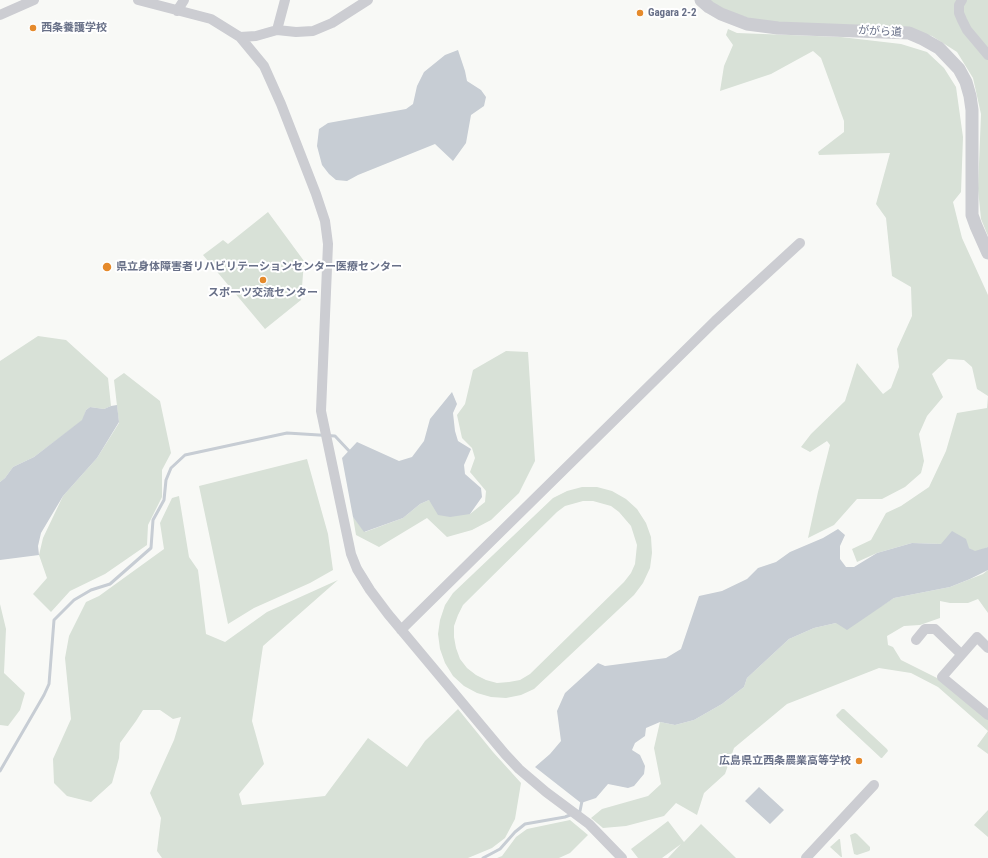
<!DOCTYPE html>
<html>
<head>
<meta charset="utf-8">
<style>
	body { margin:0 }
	canvas { display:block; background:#f8f9f6 }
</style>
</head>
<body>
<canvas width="988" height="858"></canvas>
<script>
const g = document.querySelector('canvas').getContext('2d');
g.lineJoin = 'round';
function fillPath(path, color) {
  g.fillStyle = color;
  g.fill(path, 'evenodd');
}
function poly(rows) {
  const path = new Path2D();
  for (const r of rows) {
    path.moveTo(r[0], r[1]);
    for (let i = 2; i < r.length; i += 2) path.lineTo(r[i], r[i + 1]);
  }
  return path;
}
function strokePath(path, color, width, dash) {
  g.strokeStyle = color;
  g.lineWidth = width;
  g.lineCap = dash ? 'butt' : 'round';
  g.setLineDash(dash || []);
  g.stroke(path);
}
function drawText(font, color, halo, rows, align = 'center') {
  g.font = font + ' "Roboto Condensed","Noto Sans JP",sans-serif';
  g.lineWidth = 4;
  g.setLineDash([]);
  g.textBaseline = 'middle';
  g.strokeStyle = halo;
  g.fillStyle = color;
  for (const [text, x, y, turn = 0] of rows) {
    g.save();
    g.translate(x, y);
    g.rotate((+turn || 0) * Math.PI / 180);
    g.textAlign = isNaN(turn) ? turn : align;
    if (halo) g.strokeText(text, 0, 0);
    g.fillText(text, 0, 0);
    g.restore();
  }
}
fillPath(poly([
	[697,0,988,0,988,236,981,219,978,189,981,114,973,78,957,52,932,36,900,29,785,31],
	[728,29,737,33,841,37,901,44,927,52,944,68,956,87,963,137,961,192,953,202,962,238,988,295,988,547,975,552,969,548,941,544,912,543,877,553,857,562,852,549,871,540,886,513,901,506,929,487,946,451,957,413,987,408,988,396,977,389,972,367,964,360,948,359,932,374,943,397,927,416,919,434,924,461,921,473,905,487,882,499,857,499,834,525,808,538,818,492,830,445,827,441,810,452,801,447,811,434,845,401,857,363,883,394,891,388,899,367,897,349,912,316,911,287,892,276,886,218,876,204,890,153,819,155,818,152,844,132,844,121,821,58,813,51,771,74,720,91,724,66,733,45,726,35],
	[268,212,304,261,301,300,265,329,203,255,223,240,228,244],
	[38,336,66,340,108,378,111,406,104,409,90,407,86,410,83,420,34,457,13,467,5,478,0,482,0,361],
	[506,351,528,352,535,461,519,493,491,520,472,530,447,537,427,518,379,547,356,535,353,517,365,532,403,518,420,504,429,500,470,514,485,502,486,491,470,472,475,458,472,448,462,438,457,415,465,404,473,370],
	[124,373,160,401,171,453,162,470,162,497,148,525,147,545,105,574,70,591,51,612,33,594,47,578,39,555,43,538,63,496,97,458,119,423,114,380],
	[307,459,328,534,333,570,310,583,254,608,228,624,199,486],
	[582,487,597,487,612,491,626,499,637,509,646,523,651,537,652,553,650,568,643,583,634,595,534,689,521,695,506,698,491,697,477,693,464,686,453,676,445,663,440,649,438,634,440,620,445,605,453,593,553,498,567,491],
	[583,501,593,501,611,506,619,512,631,526,637,545,635,564,631,573,624,582,530,674,520,680,509,682,497,683,486,680,476,675,467,668,460,659,456,648,454,637,454,626,458,615,463,605,557,512,565,506],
	[179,496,189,557,198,570,206,634,225,642,267,612,338,580,263,646,252,721,264,764,239,794,242,805,325,796,368,738,407,767,425,741,458,709,493,752,521,783,515,819,505,838,492,848,468,858,162,858,157,851,161,818,150,793,174,740,181,717,173,719,160,710,143,710,136,721,120,743,119,758,112,783,91,802,67,796,54,783,53,759,71,719,65,658,69,636,86,602,99,596,164,549,160,523,172,498],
	[988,570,988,613,978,599,968,603,950,603,940,601,940,618,920,625,904,626,887,636,888,645,893,647,901,660,939,679,988,719,988,754,977,746,988,731,938,687,911,673,879,668,787,704,734,748,725,774,704,793,697,815,676,803,664,816,626,826,603,828,591,818,602,809,648,796,661,784,654,748,660,722,675,725,694,720,722,704,744,687,747,678,789,639,814,628,836,623,875,610,894,598,950,587,983,574],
	[0,604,6,629,4,673,25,693,20,710,8,726,0,725],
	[842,709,844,709,887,749,888,751,882,758,881,758,837,717,836,715],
	[988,810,988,837,974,825],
	[570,820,588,835,570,853,559,858,497,858,502,856,516,837,527,829],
	[668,821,684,842,701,824,736,858,668,858,681,844,662,858,638,858,631,849],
	[855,833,857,834,870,847,870,850,869,851,857,855,854,854,850,835],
	[839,839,840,839,842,857,841,857,830,847]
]), '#d8e1d7');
fillPath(poly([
	[458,50,465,71,467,81,481,90,486,97,484,106,471,115,466,143,453,161,435,144,358,175,347,181,336,180,329,174,322,165,317,146,319,129,328,123,406,109,413,104,417,86,424,72,445,55],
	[452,392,457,404,453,413,455,431,458,441,471,449,464,465,465,474,481,488,482,497,470,514,450,517,438,515,429,500,420,504,403,518,364,532,353,517,342,458,357,442,399,461,412,457,424,441,430,419],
	[117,405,119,422,97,458,63,496,41,533,38,546,39,555,0,560,0,482,5,478,13,467,34,457,82,420,86,410,90,407,104,409,111,406],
	[838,529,845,535,840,546,840,559,846,567,854,567,877,553,912,543,941,544,952,531,966,539,969,548,975,551,988,547,988,570,970,579,950,587,894,598,847,630,836,623,814,628,789,639,747,678,744,687,722,704,694,720,675,725,660,722,646,728,645,736,635,743,632,750,640,755,645,766,644,774,634,786,628,788,608,784,596,798,581,803,535,767,550,754,561,741,557,711,565,693,598,663,605,666,666,658,681,649,699,596,722,591,747,579,758,568,776,562,790,552,823,538],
	[759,787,784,810,770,824,745,801]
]), '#c7cdd4');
strokePath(poly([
	[0,771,44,695,49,684,54,620,74,600,91,590,110,584,151,548,153,520,164,500,166,480,171,468,185,455,287,433,335,436,351,453],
	[483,858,500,849,515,832,525,824,565,817,580,811,582,801]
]), '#c7cdd4', 3);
strokePath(poly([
	[138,0,211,19,240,37,264,66,281,104,316,194,325,221,328,244,321,411,351,554,357,569,370,590,388,614,505,754,519,769,546,792,589,824,622,858],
	[962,0,959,5,959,13,962,20,967,30,988,55],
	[177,11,184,0],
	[0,15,34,0],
	[277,30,285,0],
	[240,37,256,36,277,30,296,32,313,31,332,23,368,0],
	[401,630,715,321,800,243],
	[916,640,925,629,935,629,961,654],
	[988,648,977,637,942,677,988,715],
	[806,858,874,785]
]), '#cccdd2', 10);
strokePath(poly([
	[701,0,709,7,721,14,747,24,778,28,909,33,923,39,939,48,959,69,966,82,970,96,972,110,972,215,976,226,988,253]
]), '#cccdd2', 13);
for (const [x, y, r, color] of [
	[640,13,4,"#e58a2b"],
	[33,28,4,"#e58a2b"],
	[107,267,5,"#e58a2b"],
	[263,280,4,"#e58a2b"],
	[859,761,4,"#e58a2b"]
]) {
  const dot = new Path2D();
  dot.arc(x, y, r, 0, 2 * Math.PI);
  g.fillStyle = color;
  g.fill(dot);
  strokePath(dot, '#fff', 1.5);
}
drawText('bold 11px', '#687088', '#fff', [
	["Gagara 2-2",648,13],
	["西条養護学校",41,28],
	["県立身体障害者リハビリテーションセンター医療センター",116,267],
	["スポーツ交流センター",263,293,"center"],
	["広島県立西条農業高等学校",851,761,"right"]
], 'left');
drawText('11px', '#687088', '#fff', [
	["ががら道",880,32,3]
]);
</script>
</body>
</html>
